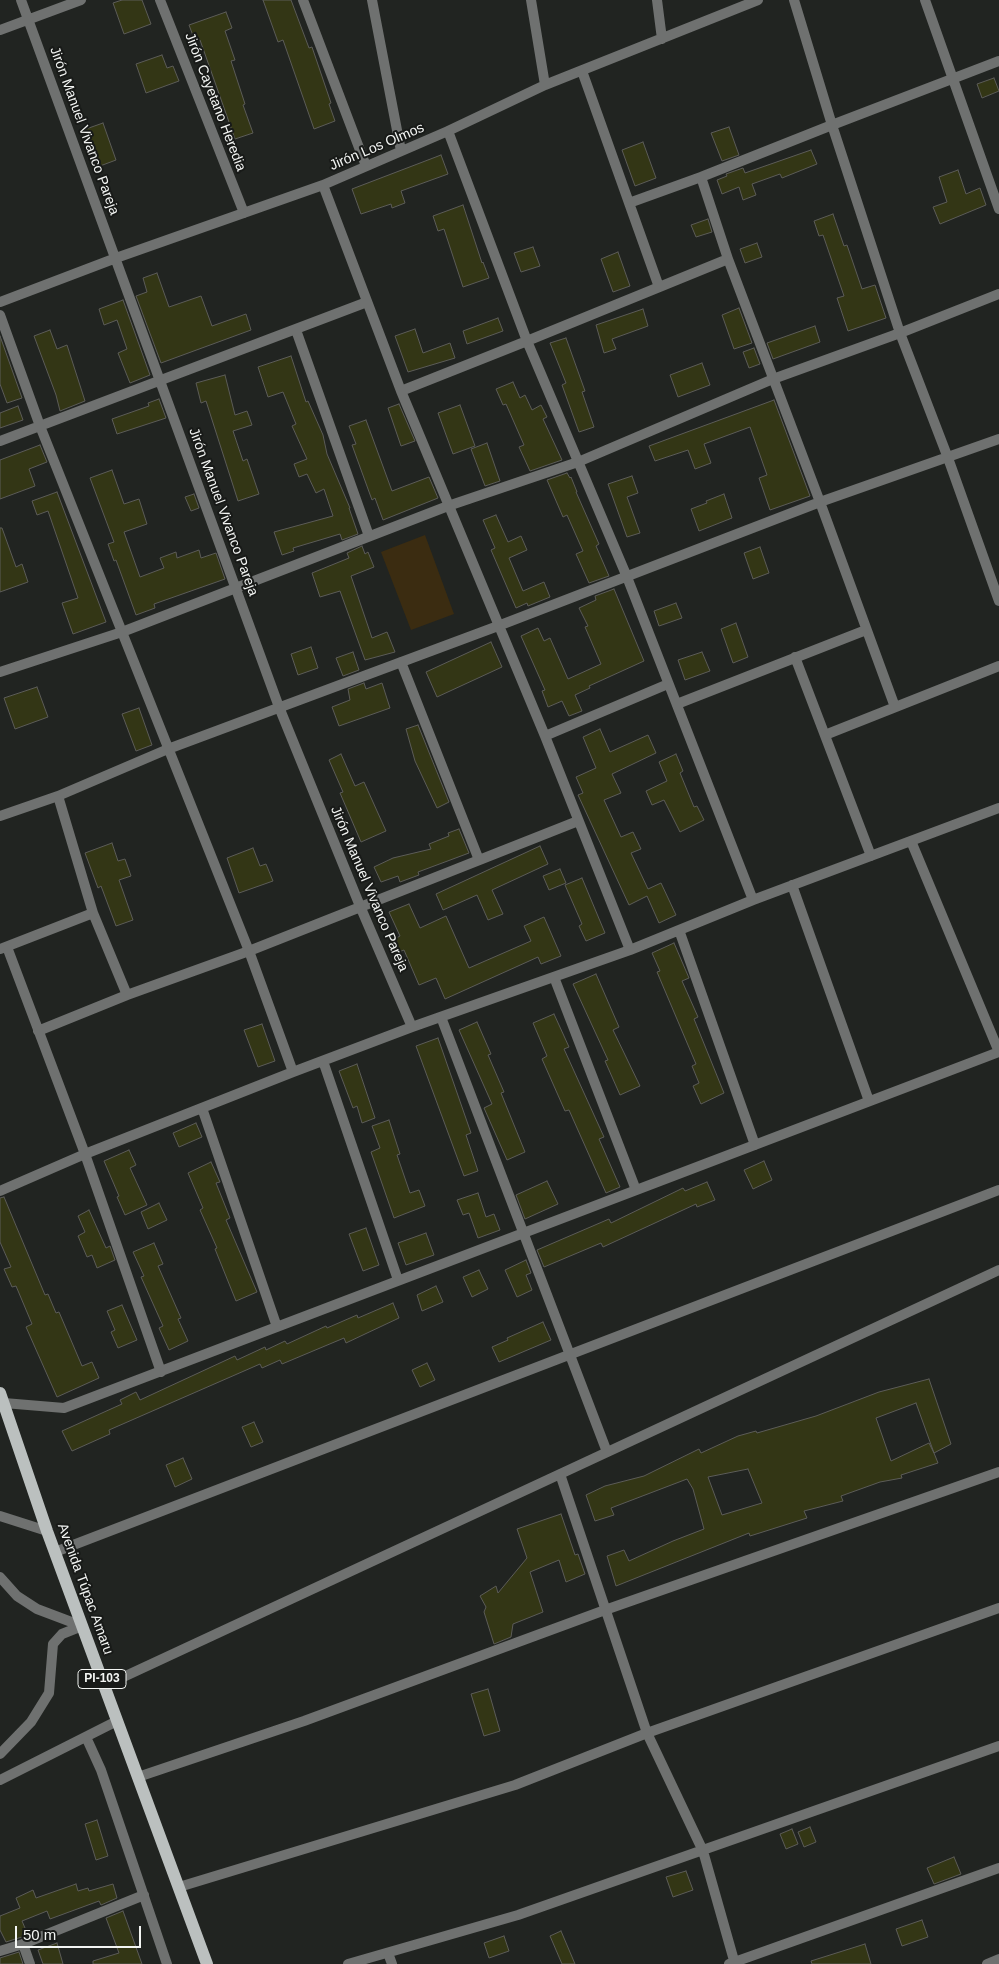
<!DOCTYPE html>
<html>
<head>
<meta charset="utf-8">
<style>
	body { margin:0 }
	#map { position:relative; width:999px; height:1964px; overflow:hidden; background:#212421; font-family:Arial,sans-serif }
	canvas { display:block }
	.scale { position:absolute; left:15px; top:1926px; width:126px; height:22px; box-sizing:border-box; border:2px solid #f3f5f3; border-top:0; padding-left:6px; font-size:15px; line-height:18px; white-space:nowrap; color:#f3f5f3; -webkit-text-stroke:4px #181a18; paint-order:stroke }
</style>
</head>
<body>
<div id="map">
<canvas width="999" height="1964"></canvas>
<div class="scale">50 m</div>
</div>
<script>
const g = document.querySelector('canvas').getContext('2d');
g.lineJoin = 'round';
function fillPath(path, color) {
  g.fillStyle = color;
  g.fill(path, 'evenodd');
}
function poly(rows) {
  const path = new Path2D();
  for (const r of rows) {
    path.moveTo(r[0], r[1]);
    for (let i = 2; i < r.length; i += 2) path.lineTo(r[i], r[i + 1]);
  }
  return path;
}
function strokePath(path, color, width, dash) {
  g.strokeStyle = color;
  g.lineWidth = width;
  g.lineCap = dash ? 'butt' : 'round';
  g.setLineDash(dash || []);
  g.stroke(path);
}
function drawText(font, color, halo, rows, align = 'center') {
  g.font = font + ' Arial,sans-serif';
  g.lineWidth = 4;
  g.setLineDash([]);
  g.textBaseline = 'middle';
  g.strokeStyle = halo;
  g.fillStyle = color;
  for (const [text, x, y, turn = 0] of rows) {
    g.save();
    g.translate(x, y);
    g.rotate((+turn || 0) * Math.PI / 180);
    g.textAlign = isNaN(turn) ? turn : align;
    if (halo) g.strokeText(text, 0, 0);
    g.fillText(text, 0, 0);
    g.restore();
  }
}
fillPath(poly([
	[425,535,454,614,411,630,381,552]
]), '#3b2c11');
const building = poly([
	[122,0,142,0,151,24,124,34,113,3,122,0],
	[263,0,291,0,309,48,312,47,331,103,329,104,335,121,314,129,283,40,278,42,263,0],
	[226,12,232,28,225,31,235,60,231,61,245,104,243,105,253,133,235,139,200,40,195,41,189,25,226,12],
	[162,55,167,68,173,66,179,81,146,93,136,64,162,55],
	[994,78,999,91,982,98,977,84,994,78],
	[103,123,116,160,100,166,86,129,103,123],
	[729,127,739,155,722,161,711,133,729,127],
	[643,142,656,178,635,186,622,150,643,142],
	[811,150,817,164,782,178,780,174,752,184,756,195,743,200,739,187,722,194,717,180,727,176,726,174,743,168,745,173,811,150],
	[441,155,448,174,401,191,405,203,392,208,391,204,361,214,352,189,441,155],
	[958,170,966,194,980,188,986,205,940,224,933,207,947,202,939,177,958,170],
	[463,205,482,263,483,262,489,278,463,287,444,229,438,231,433,216,463,205],
	[833,214,844,246,847,245,862,289,875,285,886,318,848,331,837,298,844,296,823,235,819,236,814,221,833,214],
	[708,219,712,232,696,237,691,225,708,219],
	[757,243,762,257,745,263,740,249,757,243],
	[533,247,540,266,521,272,514,253,533,247],
	[618,252,630,286,613,292,601,259,618,252],
	[157,273,169,307,201,296,212,326,246,314,251,330,161,363,136,296,147,292,143,278,157,273],
	[123,300,150,375,130,383,118,353,127,349,117,320,104,325,99,309,123,300],
	[739,308,752,343,734,349,722,315,739,308],
	[643,309,648,326,612,339,616,349,604,353,596,325,643,309],
	[498,318,503,331,467,344,463,331,498,318],
	[815,326,820,342,773,359,767,343,815,326],
	[415,329,423,353,450,343,455,358,408,372,395,336,415,329],
	[50,330,57,349,67,345,85,401,60,411,56,395,34,336,50,330],
	[0,336,22,398,7,403,0,384,0,336],
	[566,338,585,391,582,392,594,427,579,432,562,385,566,383,550,343,566,338],
	[754,348,760,364,749,368,743,352,754,348],
	[291,356,306,402,308,401,323,435,327,454,350,508,349,508,358,534,342,540,340,534,293,548,294,551,282,555,274,532,333,516,324,489,316,493,307,474,299,477,294,464,307,459,292,426,296,424,283,392,268,397,258,367,291,356],
	[702,363,710,385,678,397,670,375,702,363],
	[225,375,235,415,247,411,252,425,233,431,243,461,247,459,259,494,238,501,206,401,201,403,196,383,225,375],
	[513,382,520,398,525,395,532,410,541,405,547,417,543,419,562,460,530,471,519,447,524,445,506,404,503,405,496,389,513,382],
	[159,399,166,418,117,434,112,419,149,406,148,403,159,399],
	[774,400,810,496,770,510,759,478,767,475,750,427,704,444,711,463,695,469,688,450,655,461,649,446,774,400],
	[399,404,415,441,401,446,388,408,399,404],
	[460,405,475,446,453,454,438,413,460,405],
	[18,406,23,420,0,428,0,413,18,406],
	[366,420,392,491,429,477,438,498,383,520,375,498,372,500,352,445,356,444,349,426,366,420],
	[487,443,500,481,485,486,471,449,487,443],
	[40,445,47,462,29,469,35,486,0,499,0,460,40,445],
	[112,470,124,504,139,499,147,524,124,532,140,577,164,568,160,558,176,552,177,558,199,550,201,558,216,553,225,579,154,604,155,608,136,615,116,560,114,561,108,544,114,542,90,478,112,470],
	[567,473,570,478,571,477,577,492,576,492,599,544,596,546,609,576,589,583,576,554,583,551,567,515,563,517,547,480,567,473],
	[632,476,638,493,627,497,640,533,627,537,608,484,632,476],
	[57,492,106,622,73,634,62,603,78,598,48,511,37,515,32,501,57,492],
	[194,494,199,508,191,511,185,497,194,494],
	[724,494,732,518,699,531,691,509,707,503,706,501,724,494],
	[496,515,508,542,521,536,527,550,509,558,523,591,544,582,550,597,528,606,527,603,516,608,491,550,495,548,483,520,496,515],
	[0,528,2,528,16,567,22,564,28,582,0,592,0,528],
	[362,546,365,554,368,552,374,567,351,576,372,638,387,632,395,652,365,660,340,591,320,597,312,573,349,558,347,553,362,546],
	[760,547,769,573,753,579,744,553,760,547],
	[614,589,644,661,589,686,590,688,575,695,582,711,569,716,562,701,548,707,542,691,545,690,521,636,538,628,544,641,550,638,568,679,601,664,585,627,588,626,579,608,596,600,595,596,614,589],
	[676,603,682,618,659,626,654,611,676,603],
	[736,623,748,657,733,663,721,629,736,623],
	[491,642,502,667,437,697,426,672,491,642],
	[311,647,318,668,298,675,291,654,311,647],
	[353,652,359,670,343,676,336,658,353,652],
	[702,652,710,671,685,680,678,660,702,652],
	[364,683,366,689,382,683,390,708,339,726,332,707,350,700,348,689,364,683],
	[37,687,48,717,15,729,4,698,37,687],
	[139,708,152,745,136,751,122,714,139,708],
	[418,725,449,802,437,808,415,761,406,729,418,725],
	[600,729,610,752,648,735,656,753,612,774,621,793,604,800,621,837,633,832,641,849,631,853,648,889,661,883,676,915,659,923,647,896,629,905,578,795,583,793,576,777,596,768,583,737,600,729],
	[341,754,355,786,364,782,386,831,361,842,340,793,343,792,329,760,341,754],
	[676,754,683,771,680,773,694,807,697,806,704,820,680,832,664,800,652,805,646,791,667,781,659,762,676,754],
	[459,829,469,853,418,872,419,875,400,882,398,876,381,882,374,867,393,858,431,849,429,844,449,836,448,833,459,829],
	[112,843,118,861,125,859,131,876,119,880,133,920,116,926,101,886,98,888,85,853,112,843],
	[540,846,548,864,492,890,503,914,488,920,477,895,443,910,436,894,540,846],
	[253,848,260,866,266,864,273,881,239,893,227,858,253,848],
	[560,869,566,883,549,890,543,876,560,869],
	[582,878,605,933,586,941,579,926,582,924,565,885,582,878],
	[409,904,420,928,446,916,469,968,531,941,524,926,544,917,561,956,541,964,538,957,445,999,436,978,419,985,404,950,399,952,393,940,400,936,389,912,409,904],
	[674,943,689,978,682,981,698,1017,694,1019,724,1093,701,1104,693,1086,699,1083,692,1066,696,1064,657,972,660,971,652,953,674,943],
	[596,974,619,1027,613,1030,640,1086,620,1095,605,1061,608,1060,573,984,596,974],
	[554,1014,569,1047,564,1049,604,1137,599,1139,620,1187,606,1193,569,1110,565,1111,542,1059,547,1056,533,1023,554,1014],
	[477,1022,491,1054,488,1055,504,1092,501,1093,525,1152,507,1160,484,1108,492,1104,459,1030,477,1022],
	[262,1024,275,1061,258,1067,244,1030,262,1024],
	[438,1038,471,1133,466,1135,478,1171,464,1176,416,1046,438,1038],
	[357,1064,375,1118,362,1123,357,1106,353,1108,339,1071,357,1064],
	[389,1120,400,1154,397,1155,410,1193,419,1190,425,1206,394,1218,371,1152,380,1148,372,1126,389,1120],
	[196,1123,202,1137,179,1147,173,1133,196,1123],
	[129,1150,136,1165,130,1168,147,1205,125,1215,117,1197,119,1196,104,1161,129,1150],
	[764,1161,772,1180,753,1189,744,1170,764,1161],
	[211,1162,220,1182,216,1183,230,1218,226,1220,257,1292,236,1301,215,1249,217,1248,200,1210,203,1208,188,1173,211,1162],
	[547,1181,558,1204,525,1219,516,1195,547,1181],
	[707,1182,715,1200,697,1207,696,1204,603,1247,601,1243,544,1267,537,1250,609,1219,611,1223,683,1188,685,1191,707,1182],
	[478,1193,486,1217,494,1214,500,1230,478,1238,469,1213,463,1215,457,1200,478,1193],
	[4,1197,45,1295,48,1294,56,1313,59,1312,82,1366,92,1362,99,1378,57,1397,26,1327,32,1324,16,1286,12,1287,4,1269,11,1267,0,1242,0,1198,4,1197],
	[159,1203,167,1220,148,1229,141,1212,159,1203],
	[89,1210,106,1248,110,1246,115,1260,97,1268,92,1255,87,1257,78,1236,85,1232,78,1216,89,1210],
	[366,1228,379,1265,363,1271,349,1234,366,1228],
	[426,1233,434,1255,406,1265,398,1243,426,1233],
	[154,1243,163,1264,158,1266,181,1318,178,1319,188,1341,169,1350,159,1328,163,1326,141,1277,144,1276,133,1252,154,1243],
	[526,1260,531,1273,526,1275,532,1290,517,1297,505,1270,526,1260],
	[479,1270,488,1289,472,1297,463,1277,479,1270],
	[436,1286,443,1302,422,1311,417,1295,436,1286],
	[393,1303,399,1318,365,1334,346,1343,344,1338,282,1364,280,1360,262,1368,260,1364,109,1430,110,1434,72,1451,62,1431,122,1404,120,1400,136,1392,140,1400,235,1356,237,1360,265,1347,266,1350,285,1341,287,1344,326,1326,327,1328,357,1315,358,1318,393,1303],
	[122,1305,137,1340,118,1348,111,1332,115,1330,107,1311,122,1305],
	[543,1322,551,1340,499,1362,492,1347,508,1340,507,1338,543,1322],
	[427,1363,435,1380,420,1387,412,1370,427,1363],
	[929,1379,951,1444,934,1453,938,1463,901,1475,902,1478,880,1482,841,1496,843,1501,804,1511,807,1518,750,1536,749,1533,616,1586,607,1556,624,1550,629,1561,673,1541,704,1529,693,1489,687,1479,611,1508,614,1515,595,1521,586,1495,605,1486,644,1476,699,1449,701,1453,738,1436,756,1431,757,1433,816,1416,879,1392,929,1379],
	[916,1403,934,1453,929,1443,891,1461,876,1418,916,1403],
	[748,1469,762,1503,722,1515,708,1477,748,1469],
	[254,1422,263,1442,251,1447,242,1427,254,1422],
	[183,1458,192,1479,175,1487,166,1465,183,1458],
	[561,1514,575,1555,578,1554,585,1574,566,1582,559,1560,530,1572,543,1612,513,1624,511,1637,494,1644,484,1612,486,1607,480,1596,496,1586,498,1593,527,1558,517,1529,561,1514],
	[488,1689,500,1731,484,1736,471,1694,488,1689],
	[97,1820,108,1856,96,1860,85,1824,97,1820],
	[810,1827,816,1842,804,1847,798,1832,810,1827],
	[792,1829,798,1844,786,1849,780,1834,792,1829],
	[954,1857,961,1874,934,1884,927,1868,954,1857],
	[686,1871,693,1890,673,1897,666,1877,686,1871],
	[76,1884,78,1891,88,1888,89,1891,113,1884,117,1898,101,1905,99,1901,50,1919,47,1911,22,1921,28,1935,6,1942,0,1930,0,1916,20,1908,16,1898,33,1890,36,1898,76,1884],
	[123,1911,142,1964,93,1964,93,1961,119,1953,106,1918,123,1911],
	[922,1920,928,1937,902,1946,896,1929,922,1920],
	[561,1931,575,1964,562,1964,550,1936,561,1931],
	[504,1936,509,1951,489,1958,484,1943,504,1936],
	[57,1943,63,1964,43,1964,38,1950,57,1943],
	[865,1944,871,1964,812,1964,811,1961,865,1944],
	[19,1952,23,1964,0,1964,0,1958,19,1952]
]);
fillPath(building, '#333615');
strokePath(building, '#5c5c58', 1);
strokePath(poly([
	[21,0,279,707,360,906,412,1027],
	[160,0,244,213],
	[303,0,366,166],
	[372,0,401,151],
	[531,0,545,85],
	[657,0,662,39],
	[794,0,832,125,900,333,948,458,999,601],
	[925,0,999,209],
	[0,30,81,0],
	[582,71,659,287],
	[448,131,527,341,627,577,753,900],
	[701,177,728,259,820,502,895,707],
	[323,185,401,391,545,736,630,950],
	[629,203,701,177,832,125,999,61],
	[0,302,116,258,323,185,448,131,545,85,758,0],
	[0,315,40,426,249,951,293,1072],
	[296,330,369,536],
	[401,391,527,341,728,259],
	[0,441,367,302],
	[795,657,871,856],
	[401,662,479,860],
	[0,672,122,632,448,506,578,462,773,379,900,333,999,294],
	[677,704,866,630],
	[825,735,999,666],
	[545,736,668,684],
	[58,796,93,913,127,995],
	[0,816,58,796,168,749,498,626,820,502,999,439],
	[792,885,869,1101],
	[679,930,755,1145],
	[7,947,85,1154,161,1372],
	[0,949,93,913],
	[554,977,636,1190],
	[441,1017,607,1452],
	[38,1031,127,995,249,951,578,821],
	[323,1061,398,1280],
	[202,1108,277,1327],
	[0,1191,85,1154,293,1072,412,1027,630,950,753,900,999,808],
	[4,1403,64,1408,999,1052,911,841],
	[560,1474,647,1733,703,1851,735,1964],
	[55,1552,999,1190],
	[0,1577,17,1596,37,1609,82,1626],
	[104,1686,999,1270],
	[86,1737,101,1770,167,1964],
	[0,1754,31,1722,49,1693,53,1644,62,1634,82,1626],
	[138,1777,304,1721,605,1610,999,1472],
	[0,1780,117,1721],
	[179,1887,515,1785,647,1733,999,1608],
	[23,1944,30,1964],
	[0,1951,23,1944,144,1895],
	[388,1953,392,1964],
	[348,1964,518,1915,999,1746],
	[729,1964,999,1868],
	[987,1964,999,1959]
]), '#6f7170', 10);
strokePath(poly([
	[0,1516,47,1531]
]), '#6f7170', 10);
strokePath(poly([
	[0,1393,47,1531,207,1964]
]), '#bbc0bf', 12);
for (const [x, y, w] of [
	[102,1679,48]
]) {
  const box = new Path2D();
  box.roundRect(x - w / 2, y - 9.5, w, 19, 4);
  g.fillStyle = '#181a18';
  g.fill(box);
  strokePath(box, '#f3f5f3', 1);
}
drawText('bold 12px', '#f3f5f3', null, [
	["PI-103",102,1679]
]);
drawText('14px', '#f3f5f3', '#181a18', [
	["Jirón Cayetano Heredia",215,102,69],
	["Jirón Manuel Vivanco Pareja",84,131,70],
	["Jirón Los Olmos",377,147,-23],
	["Jirón Manuel Vivanco Pareja",223,512,70],
	["Jirón Manuel Vivanco Pareja",369,889,67],
	["Avenida Túpac Amaru",85,1589,70]
]);
</script>
</body>
</html>
